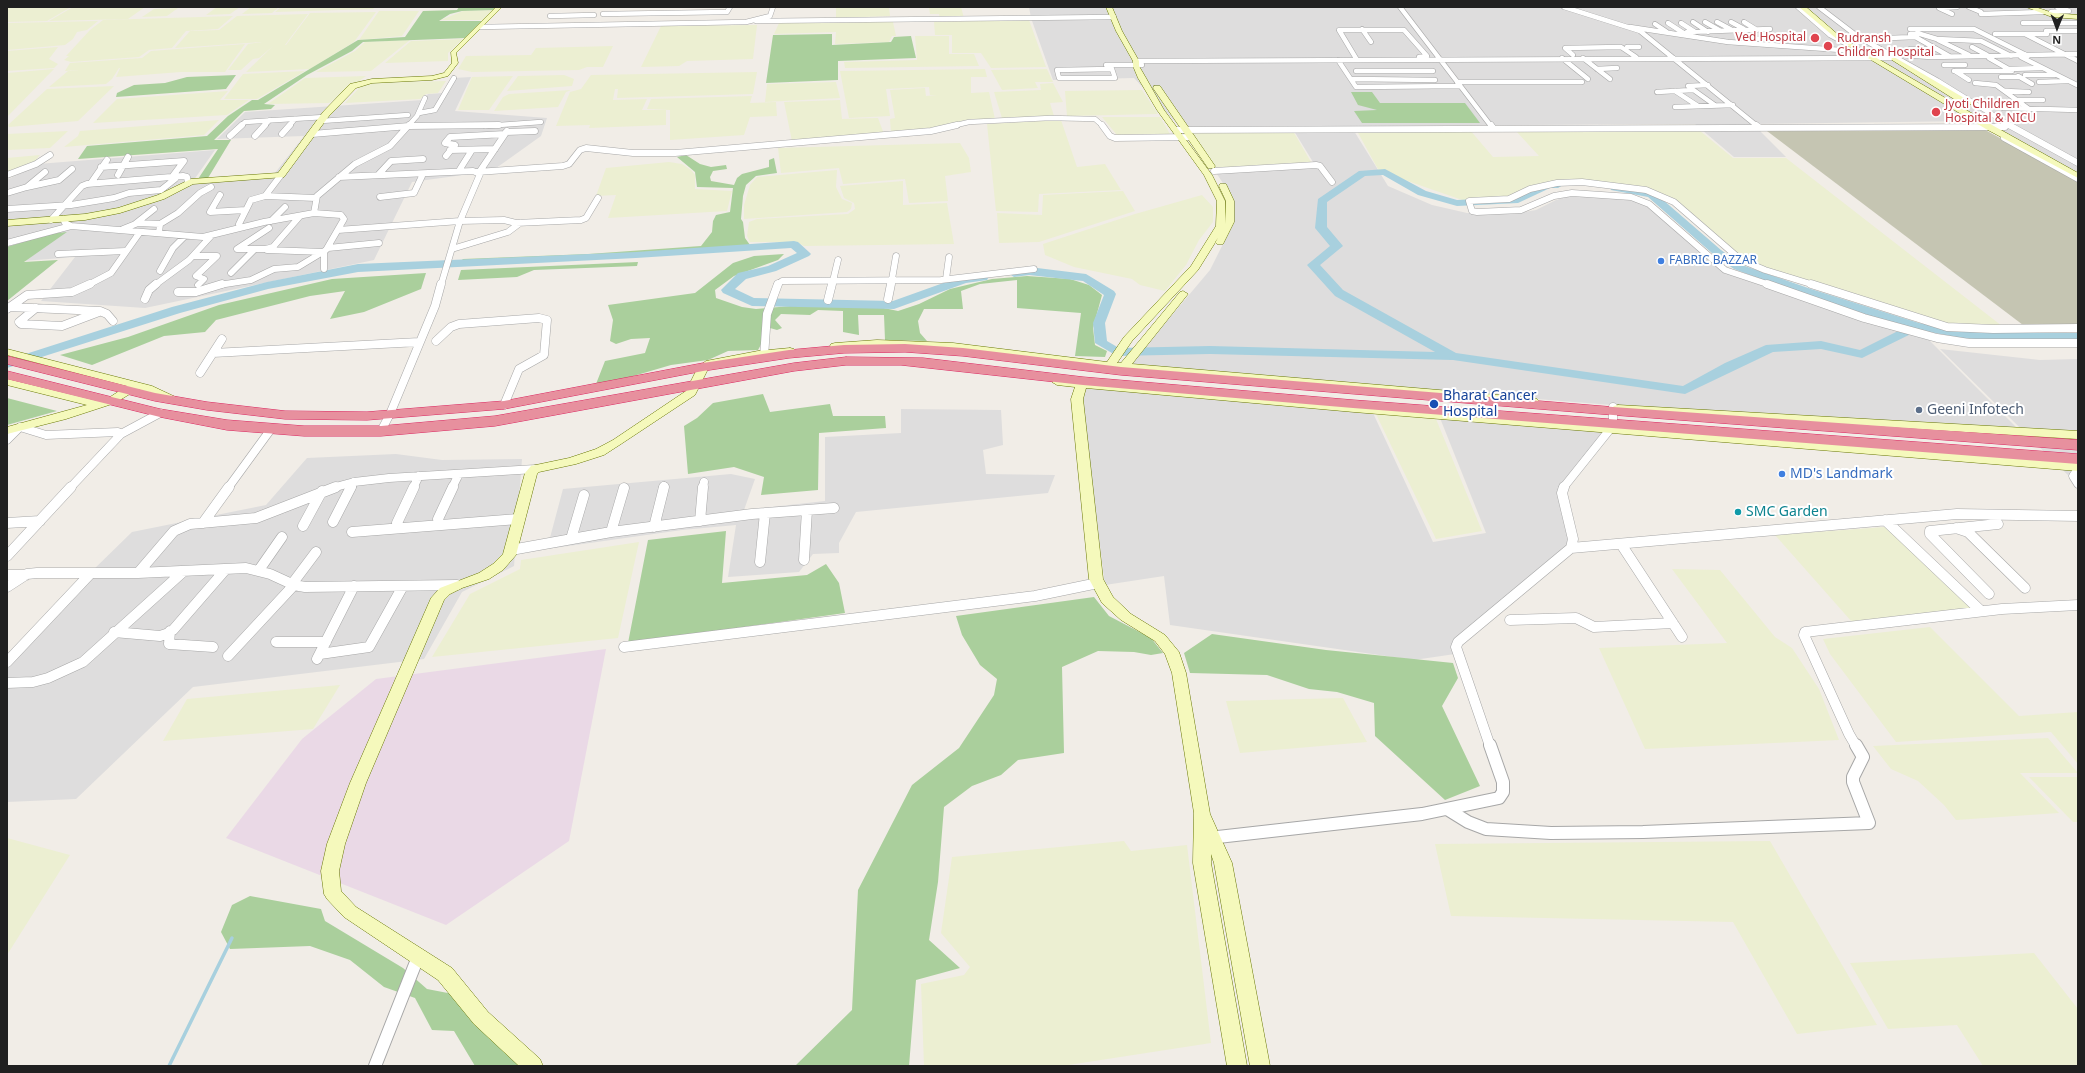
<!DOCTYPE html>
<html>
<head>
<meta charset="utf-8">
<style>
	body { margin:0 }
	#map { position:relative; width:2085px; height:1073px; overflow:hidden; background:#f1ede7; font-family:"Noto Sans",sans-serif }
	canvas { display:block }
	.frame { position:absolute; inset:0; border:8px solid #202020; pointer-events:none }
	.north { position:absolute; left:2037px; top:8px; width:40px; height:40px; -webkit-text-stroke:3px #fff; paint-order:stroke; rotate:181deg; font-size:11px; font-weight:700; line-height:16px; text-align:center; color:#202020 }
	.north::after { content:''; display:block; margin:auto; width:14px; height:18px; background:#202020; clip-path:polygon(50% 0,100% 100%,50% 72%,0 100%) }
</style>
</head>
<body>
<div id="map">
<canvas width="2085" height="1073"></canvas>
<div class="frame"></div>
<div class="north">N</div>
</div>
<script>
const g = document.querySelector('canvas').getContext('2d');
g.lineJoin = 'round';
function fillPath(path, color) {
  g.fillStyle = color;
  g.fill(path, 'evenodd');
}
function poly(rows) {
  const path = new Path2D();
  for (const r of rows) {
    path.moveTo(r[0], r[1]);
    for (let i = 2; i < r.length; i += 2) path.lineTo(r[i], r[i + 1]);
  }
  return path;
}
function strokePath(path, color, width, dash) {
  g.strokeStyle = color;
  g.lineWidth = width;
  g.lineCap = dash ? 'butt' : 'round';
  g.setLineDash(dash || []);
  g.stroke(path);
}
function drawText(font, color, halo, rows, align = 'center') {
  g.font = font + ' "Noto Sans",sans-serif';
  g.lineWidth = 4;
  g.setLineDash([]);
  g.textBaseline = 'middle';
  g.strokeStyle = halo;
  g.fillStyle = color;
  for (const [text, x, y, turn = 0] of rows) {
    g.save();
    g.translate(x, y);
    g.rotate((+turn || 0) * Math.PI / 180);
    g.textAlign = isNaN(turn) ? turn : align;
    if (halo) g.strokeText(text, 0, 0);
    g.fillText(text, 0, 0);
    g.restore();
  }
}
fillPath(poly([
	[1029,7,2078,7,2078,174,1972,121,1753,124,1786,157,1734,157,1695,124,1180,127,1134,78,1053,80,1031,18],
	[471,77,455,111,547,118,541,136,492,171,412,182,374,260,145,308,41,301,75,257,23,261,7,254,7,180,38,164,215,150,191,184,271,178,304,136,217,139,245,112,423,100,428,94,444,93,454,78],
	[1294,131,1354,131,1388,186,1432,205,1467,213,1513,214,1536,210,1556,200,1572,195,1605,197,1637,201,1649,207,1720,270,1926,337,2019,430,1611,405,1129,366,1210,270,1234,222,1232,197,1213,168,1313,162],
	[1940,349,2040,360,2078,359,2078,485],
	[1084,387,1373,413,1433,542,1486,533,1440,418,1606,429,1560,486,1569,543,1457,641,1455,654,1414,660,1170,625,1164,576,1105,585,1081,399],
	[901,409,1001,410,1003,445,983,450,986,474,1055,475,1048,493,856,512,839,543,839,553,813,554,799,572,728,577,736,525,682,530,547,549,563,489,731,474,755,479,744,510,825,501,825,437,901,433],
	[396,454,442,460,522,459,514,566,462,592,424,659,193,687,76,799,7,802,7,654,132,532,266,505,307,458]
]), '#dedddd');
fillPath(poly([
	[606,649,569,841,446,925,226,838,302,739,376,679]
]), '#ead9e6');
fillPath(poly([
	[1978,126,2078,181,2078,326,2023,325,1763,128]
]), '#c5c5b2');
fillPath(poly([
	[7,7,71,7,47,21,7,22],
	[73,7,145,7,128,19,49,21],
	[217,7,240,7,230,14,206,15],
	[251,7,279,7,272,13,242,14],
	[281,7,375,7,373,9,275,12],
	[836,7,889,7,890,16,836,18],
	[929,7,961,7,964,18,940,19,939,14,930,14],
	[178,8,167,16,142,17,154,9],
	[495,10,485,20,441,20,463,11],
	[379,11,419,11,402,36,359,40],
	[376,12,354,42,310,69,246,72,273,46,259,58,253,59,241,70,228,70,248,44,262,42,175,48,190,31,219,30,237,16,308,14,285,45,282,45,286,45,310,13],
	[233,16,218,29,186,31,172,48,99,54,149,50,139,57,71,62,64,60,69,56,66,56,90,30,103,20],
	[1029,20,1046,67,991,68,981,53,952,53,952,35,935,35,934,22],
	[98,21,87,30,77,32,73,39,65,45,7,50,7,23],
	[893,22,896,36,892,36,889,42,835,44,836,32,774,34,779,23],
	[757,25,753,59,687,61,679,66,641,67,661,26],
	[915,36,949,36,949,54,974,54,979,66,845,68,844,62,917,60],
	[463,39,448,53,448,61,385,63,411,41],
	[410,40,371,71,316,72,355,51,365,42],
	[245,44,225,72,181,72,116,77,120,68,119,68,112,79,106,84,49,87,68,71,79,70,65,71,70,63,142,58,151,51],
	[613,46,603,67,587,67,579,70,472,72,458,69,466,56,531,55,536,48],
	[58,47,49,59,58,64,54,68,7,71,7,51],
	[54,69,7,117,7,73],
	[985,69,987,77,971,77,971,93,989,92,995,119,965,120,935,129,891,133,890,119,895,118,890,90,925,88,926,96,937,95,930,95,929,87,886,89,890,116,849,118,840,71],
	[1047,69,1053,82,1035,82,1038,88,1002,90,991,70],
	[305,71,257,99,224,99,243,74],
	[757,72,753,94,617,98,618,89,589,89,615,89,613,100,647,99,642,110,666,110,666,125,589,128,590,125,556,126,570,92,581,89,591,75],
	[564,75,574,79,572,86,507,91,518,76],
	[366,76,329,103,268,104,305,78],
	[513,76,489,110,458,110,472,77],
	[446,81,438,93,426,94,420,99,345,103,362,85,370,83],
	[836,82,840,98,765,102,767,84],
	[1053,83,1063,102,1050,103,1054,116,1002,118,994,92,1041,90,1040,84],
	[114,86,78,121,9,127,8,125,47,89],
	[571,90,566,92,558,107,494,111,503,97,509,94],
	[1142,90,1158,114,1067,116,1065,91],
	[228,91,220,100,249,100,227,115,93,123,117,99],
	[752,96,750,103,776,102,777,116,750,117,744,135,670,140,670,110,647,109,651,99],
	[840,100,842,119,878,118,884,134,792,141,784,102],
	[1102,117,1160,117,1170,134,1117,135],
	[219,120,204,135,64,147,78,136,80,131],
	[1061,120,1077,167,1105,164,1121,190,1039,194,1038,212,996,211,987,124],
	[1470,130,1493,157,1539,156,1516,131,1699,130,1733,158,1786,158,2002,326,1948,324,1741,260,1677,202,1655,191,1556,182,1508,199,1465,201,1379,171,1357,131],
	[68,131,50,148,7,150,7,134],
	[1293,131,1311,162,1216,168,1193,133],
	[960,143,969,158,971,172,945,176,948,201,909,203,905,179,843,184,839,168,781,173,778,148],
	[40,155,32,165,7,177,7,158],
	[669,162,682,164,691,170,695,175,695,189,732,191,727,211,608,218,616,195,596,196,606,168],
	[837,170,836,187,842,199,852,203,851,209,847,212,744,219,744,205,750,185,757,177],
	[903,181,903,205,947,203,954,244,804,246,797,242,750,242,747,236,749,222,757,219,848,214,855,209,854,203,844,198,840,186],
	[1123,191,1135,211,1039,242,999,243,997,213,1042,215,1043,195],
	[1202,195,1213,207,1213,222,1199,240,1186,265,1165,291,1140,285,1132,279,1074,267,1045,255,1043,244,1135,214],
	[1376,414,1436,419,1482,531,1436,539],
	[1885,527,1975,609,1852,622,1775,535],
	[639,542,618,638,432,657,470,594,520,569,521,560],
	[1672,569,1720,570,1775,637,1792,648,1819,689,1839,740,1645,749,1599,648,1727,643],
	[1930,627,2019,716,2078,712,2078,764,2051,732,1896,742,1830,654,1823,639],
	[340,685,313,729,163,741,187,699],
	[1343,698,1367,742,1240,753,1226,701],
	[2048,738,2078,773,2020,773,2059,813,1956,820,1944,805,1918,781,1891,769,1873,746],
	[2029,777,2078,777,2078,822,2073,822],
	[7,838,70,855,7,955],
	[1124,841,1131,851,1187,845,1211,1043,1062,1066,924,1066,921,984,964,975,970,967,941,933,952,857],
	[1770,841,1877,1025,1797,1034,1733,922,1451,916,1435,844],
	[2034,953,2078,1009,2078,1066,1983,1066,1957,1025,1888,1029,1850,963]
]), '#ecefd2');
fillPath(poly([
	[459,7,497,7,495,10,462,11,450,14,439,21,483,21,466,38,363,42,352,51,307,75,264,104,275,105,271,109,244,111,214,140,231,140,208,178,198,179,218,149,78,159,87,146,207,136,228,116,252,100,258,100,358,40,405,37,423,11,457,10],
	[832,34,832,45,891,42,894,37,911,36,916,58,838,61,838,80,766,83,773,35],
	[236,75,226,89,116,97,117,93,134,85,165,83,187,77],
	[1351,92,1372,92,1380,103,1465,103,1480,123,1362,123,1354,111,1377,110,1358,105],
	[686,155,700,164,711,167,726,165,727,169,713,171,710,177,711,181,734,185,737,178,742,174,769,167,769,160,774,158,777,173,756,176,746,185,743,196,741,219,743,222,745,238,750,245,614,255,461,261,463,259,588,254,701,246,712,232,713,221,716,215,730,212,733,188,697,187,695,172,677,157],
	[67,232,24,262,58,260,7,301,7,247,49,234],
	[784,254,778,260,734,276,715,290,716,298,742,307,756,309,802,305,879,307,898,311,919,304,950,289,992,279,1027,276,1070,279,1089,285,1102,295,1093,328,1095,345,1107,351,1105,357,1075,356,1081,313,1017,308,1017,280,980,284,961,291,963,309,924,309,918,321,920,333,927,341,885,340,884,315,858,315,859,335,843,332,843,311,818,310,810,315,781,314,775,320,782,328,777,330,770,328,758,350,728,351,708,360,671,365,613,382,596,384,605,361,645,353,650,338,631,339,616,344,610,341,613,320,608,305,695,293,733,263,754,256],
	[638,262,637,266,534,270,517,277,458,280,461,270],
	[426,273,421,289,364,312,330,319,345,291,310,296,216,320,205,332,164,336,92,365,60,355,128,337,219,305,332,279],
	[763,394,770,412,830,404,833,416,885,416,886,428,819,433,818,490,761,495,764,477,734,467,688,474,684,426,697,418,713,403],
	[7,398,57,411,7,425],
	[726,531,722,583,807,575,826,564,839,583,845,613,628,643,648,540],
	[1094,597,1109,616,1151,638,1163,653,1151,655,1134,652,1098,651,1062,667,1064,753,1018,760,1001,775,972,786,944,807,938,882,929,940,960,968,916,980,909,1066,795,1066,852,1010,858,890,912,785,959,748,994,695,997,679,980,665,962,635,956,616],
	[1212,634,1326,650,1453,663,1458,678,1442,706,1480,786,1445,800,1375,736,1374,703,1337,692,1309,689,1267,675,1190,673,1184,653],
	[250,896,321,909,325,921,403,968,427,989,453,994,526,1066,475,1066,454,1031,432,1030,415,998,384,987,350,960,310,946,230,949,221,932,232,905]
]), '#aacf9c');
strokePath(poly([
	[169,1066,232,938]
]), '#a8d0de', 3.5);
fillPath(poly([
	[1385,169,1426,191,1457,200,1516,197,1544,183,1558,182,1563,185,1558,188,1550,188,1518,203,1457,206,1418,195,1383,175,1365,176,1327,202,1327,227,1343,246,1320,265,1343,290,1456,353,1683,386,1725,363,1766,345,1821,341,1860,350,1906,327,1803,295,1734,269,1713,254,1648,197,1611,190,1610,188,1615,185,1655,193,1721,250,1742,265,1811,289,1919,323,1961,330,2006,333,2078,333,2078,341,2006,341,1961,338,1919,330,1862,358,1821,349,1773,352,1685,394,1453,360,1210,354,1117,356,1095,343,1093,323,1104,295,1083,281,1029,275,1014,277,1008,273,1010,271,1029,267,1086,274,1114,291,1116,294,1105,323,1107,341,1119,348,1210,346,1435,352,1335,296,1307,265,1330,246,1315,228,1318,199,1359,171,1385,169],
	[794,241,798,242,809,252,811,254,809,256,776,271,746,279,735,289,754,298,893,301,960,277,983,273,989,277,987,280,966,283,894,309,752,306,723,293,721,290,738,273,768,266,797,253,791,248,636,258,358,272,268,289,180,313,7,368,7,360,172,307,267,282,358,264,636,252,794,241]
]), '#a8d0de');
const streetFar4 = poly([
	[1400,7,1491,126],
	[1564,7,1640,31,1757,126],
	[1798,7,1830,35,1845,43],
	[1819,7,1857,36,1938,81,2011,126],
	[1969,7,1981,12],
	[2051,12,2069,11,2057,7],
	[603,14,727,12,730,7],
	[1952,14,1939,8,1957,7],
	[1981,14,2043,12],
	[550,16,594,15],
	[756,21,1114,17],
	[1693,22,1708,32],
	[1705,22,1719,30],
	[1717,22,1732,30],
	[1731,22,1744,29],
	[1744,22,1757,30],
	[1668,23,1685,34],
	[1681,23,1695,32],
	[2023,23,2078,23],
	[1655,24,1667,32],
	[480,27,746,22,770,16,773,7],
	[1630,27,1728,42,1869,52],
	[1362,29,1371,42],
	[1910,29,1974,29,2028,56],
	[2046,31,2078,31],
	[1687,32,1770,29],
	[1917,33,1937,39,1981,41,2011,56],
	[1920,34,1910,34,1949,56],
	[1995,34,2047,34],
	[2025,34,2078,61],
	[1889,38,1915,37],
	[1748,39,1781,38],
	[1938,40,1969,55],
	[1627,47,1639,47],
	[1972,47,1987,55],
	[1910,49,1933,49],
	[1886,54,1931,57,2078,54],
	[1573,55,1565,48,1621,47,1636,57],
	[2021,57,2077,85],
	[1562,58,1588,79],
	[1583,58,1610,79],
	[1338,60,1356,87,1460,86],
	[1357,60,1339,30,1404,30,1427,56,1419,57],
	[1136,61,1891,58],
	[1106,65,1142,65],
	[1944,65,1965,65],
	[1112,69,1115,78,1059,78,1057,70,1112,69],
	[1597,69,1617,68],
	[2009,69,2042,68],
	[1356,71,1433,71],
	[1954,71,2012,71,1989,58],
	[1955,71,1969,80],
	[2025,75,2055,75],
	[2018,76,2032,84],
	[2001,77,2020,77],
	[1351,79,1435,80],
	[1457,82,1582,82],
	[2039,82,2068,81],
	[1975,83,1996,85,2029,109],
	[1708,85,1688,86,1716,106],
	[1675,91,1698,106],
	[2005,91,2029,92],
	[1657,92,1693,90],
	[2017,100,2043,100],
	[1675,107,1733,105],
	[2003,108,2078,110],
	[419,113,435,110,454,78],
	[321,121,408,115],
	[241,126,245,122,324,117],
	[264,126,270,120],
	[289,126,295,119],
	[408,126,417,116,425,98],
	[485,126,541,122],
	[952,126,969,122,1050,118,1095,119,1103,126]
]);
const streetFar3 = poly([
	[1102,125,1110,136,1115,138,1191,137],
	[1491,125,1493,128],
	[1756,125,1760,128],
	[2009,125,2078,163],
	[1176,130,2005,127],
	[506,132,535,131],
	[282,134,290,125],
	[312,134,409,126,499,125],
	[230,136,242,125],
	[255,136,265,125],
	[2004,138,2078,179],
	[450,150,495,149],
	[446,156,455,145,445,143,450,137,505,134],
	[101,167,184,161,172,177],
	[460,169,472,150],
	[480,171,507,131],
	[1214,171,1316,165,1320,166,1332,182],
	[477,172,563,166,569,164,580,150,586,148,633,153,675,153,931,131,957,125],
	[7,175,36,164,50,155],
	[118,175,128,157],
	[281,175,265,196,316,198],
	[378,175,391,161,423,159],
	[339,177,473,171,480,174,460,221,441,285],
	[91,183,107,160],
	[27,187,59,180,72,169],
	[7,193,27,187,45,172],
	[220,195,210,212,246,210],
	[380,197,414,193,423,174],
	[7,209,71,205,114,198,129,193,161,190,175,179],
	[63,219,65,223,71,226,203,237,264,222,314,213],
	[51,220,82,186,87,184,183,176,187,177,188,183],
	[271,221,285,207],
	[135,224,154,209],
	[239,224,251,200,265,196],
	[269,228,237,249,266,249,273,247,300,216],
	[123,229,138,223,160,224],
	[338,230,460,221,504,220,516,223,581,220,586,218,598,198],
	[159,233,160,224,178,213,200,193,211,187],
	[7,243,71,226],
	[328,248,379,243],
	[452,249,508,232,520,223],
	[267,250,324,252,324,269],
	[58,254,125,251],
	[193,256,217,256,196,276,204,279,198,285],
	[160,271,173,248,185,236],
	[231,273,255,249],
	[946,279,949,257],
	[88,285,111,273,140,232],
	[155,285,189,260,211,236],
	[219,285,251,280,274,269,298,267,326,250,344,219,341,215,314,213,317,196,355,164,390,146,409,125],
	[777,285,782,281,941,280,1034,269],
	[832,285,838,260],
	[891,285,896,256],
	[1770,285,1725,270,1649,204,1631,197,1572,193,1554,196,1521,210,1477,212,1472,211,1469,201,1509,199,1530,189,1557,183,1582,182,1646,190,1674,202,1741,260,1765,270,1814,285]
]);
const streetFar2 = poly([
	[1767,284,1864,318,1937,338,1969,343,2078,343],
	[1811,284,1947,327,1993,329,2078,328],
	[178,292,196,292,222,284],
	[145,299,149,290,156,284],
	[888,299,891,284],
	[828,300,832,284],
	[9,307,100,311,107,314,113,321],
	[36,308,19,322,21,324,62,326,99,312],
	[7,309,27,295,72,292,90,284],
	[436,341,451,327,459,324,539,318,547,320,544,355,519,369,504,405],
	[213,353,419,342],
	[764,357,767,314,778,284],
	[200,373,222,339],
	[381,431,390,414,435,306,441,284],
	[121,434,160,413],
	[7,440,20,427,46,435,118,432,121,434,70,488],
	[2078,469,2073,476,2078,484],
	[228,488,271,429],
	[332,488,354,482,389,478,535,469],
	[351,488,354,482],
	[413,488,419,476],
	[452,488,459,474],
	[663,488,664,486],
	[703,488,704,482],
	[1563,488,1611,428,1613,424,1613,407]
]);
const streetFar1 = poly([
	[438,519,453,487],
	[1885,520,1981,611],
	[700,521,703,487],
	[333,522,351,487],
	[7,523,40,521],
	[203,523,229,487],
	[397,523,414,487],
	[303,526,322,491],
	[654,527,664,487],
	[1956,528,1968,532,2025,588],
	[352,532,518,519],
	[611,532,624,488],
	[571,539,584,495],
	[1621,544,1682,637],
	[1571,548,1957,514,2078,516],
	[511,550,611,532,752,514,834,508],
	[7,556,71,487],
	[804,560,807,510],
	[760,562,765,513],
	[259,570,282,537],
	[138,573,174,531,190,524,256,518,336,487],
	[7,575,26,575],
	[292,584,316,552],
	[7,587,27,574,37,573,138,573,246,568,270,574,294,585,305,587,457,585],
	[1989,594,1930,534,1930,531,1998,524],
	[1510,620,1576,618,1594,627,1673,623],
	[170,631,169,644,213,647],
	[114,632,160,636,166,634,173,630,226,569],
	[276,642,326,642],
	[624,647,1035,596,1098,583],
	[320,654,369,647,403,586],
	[228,656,294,585],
	[317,659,354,586],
	[7,662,91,573],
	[7,683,33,682,48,678,83,662,184,571],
	[1490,746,1456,647,1458,642,1571,548,1573,539,1562,493,1564,487],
	[1856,746,1849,734,1804,635,1805,632,2002,609,2078,605]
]);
const street = poly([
	[1447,809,1468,822,1486,829,1551,833,1643,832,1869,823,1853,782,1853,777,1863,757,1856,745],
	[1209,838,1422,814,1499,798,1503,792,1503,782,1490,745],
	[375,1066,418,957]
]);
const secondary = poly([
	[496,7,502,7,456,53,458,63,448,76,432,80,372,83,356,88,329,116,284,177,193,184,164,199,120,213,85,220,7,226,7,220,85,214,118,208,158,195,191,179,278,173,323,112,350,84,372,79,432,76,444,73,452,63,451,52,496,7],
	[1106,7,1112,7,1122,31,1139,61,1139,66,1146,78,1164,110,1212,175,1225,201,1225,224,1226,201,1219,186,1220,184,1226,184,1234,201,1234,222,1223,244,1217,244,1215,242,1218,238,1198,270,1132,341,1117,363,1121,363,1180,292,1183,291,1188,294,1132,364,1533,398,1537,399,1539,401,1537,403,1127,370,1121,374,1117,373,1117,369,1113,369,1107,373,1102,370,1103,368,953,349,877,346,831,348,830,346,831,344,835,343,877,340,953,343,1107,362,1124,337,1191,266,1216,226,1217,201,1204,175,1157,110,1138,78,1133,66,1133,61,1116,31,1106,7],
	[1799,7,1806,7,1842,38,1992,125,2078,173,2078,178,1986,129,1838,40,1799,7],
	[2026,7,2035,7,2053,13,2078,15,2078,19,2052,17,2026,7],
	[1894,57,1971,102,1972,104,1965,106,1892,60,1891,59,1894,57],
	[1154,86,1160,86,1215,166,1214,168,1208,168,1153,88,1154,86],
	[790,348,794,349,795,351,794,353,758,357,713,366,708,369,695,395,621,444,604,455,576,464,539,472,537,474,516,555,503,570,489,579,462,588,450,594,444,600,366,783,345,844,339,871,341,891,356,907,452,968,488,1012,540,1059,543,1066,519,1066,474,1024,438,980,344,917,327,899,324,894,321,871,327,844,350,783,431,598,440,588,479,573,493,564,503,554,525,473,531,466,569,458,596,449,613,440,686,391,698,367,706,361,758,351,790,348],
	[7,349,152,386,184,401,178,404,174,403,138,389,115,403,66,419,7,434,7,427,87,405,7,385,7,379,98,401,107,399,127,386,7,355,7,349],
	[1083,378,1087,379,1088,382,1354,406,2078,463,2078,471,1354,412,1086,388,1083,399,1103,579,1113,597,1131,614,1165,635,1179,652,1186,673,1210,814,1232,863,1270,1066,1250,1066,1214,863,1211,854,1211,863,1247,1066,1227,1066,1193,863,1194,813,1172,673,1165,654,1155,641,1121,620,1102,603,1089,579,1071,399,1075,387,1057,385,1052,382,1057,379,1078,381,1083,378],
	[1618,405,2078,431,2078,439,1614,410,1612,408,1614,406,1618,405]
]);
const highway = poly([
	[905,344,963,348,1121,367,1613,407,2078,440,2078,450,1613,415,1121,375,963,356,905,352,844,353,789,358,703,371,504,409,367,420,285,419,207,410,155,401,7,364,7,356,155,393,207,402,285,411,367,412,504,401,703,363,789,350,844,345,905,344],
	[846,357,923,358,1083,377,1353,400,2078,454,2078,464,1353,408,1083,385,901,365,846,365,794,371,495,426,381,436,304,436,227,430,160,417,7,379,7,371,160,409,227,420,304,426,381,426,495,416,794,363,846,357]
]);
strokePath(streetFar4, '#a7a7a7', 5.5);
strokePath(streetFar3, '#a7a7a7', 7);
strokePath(streetFar2, '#a7a7a7', 9);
strokePath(streetFar1, '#a7a7a7', 11);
strokePath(street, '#a7a7a7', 14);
strokePath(secondary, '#697806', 1);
strokePath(highway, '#da2861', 1);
strokePath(streetFar4, '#fff', 4.5);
strokePath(streetFar3, '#fff', 6);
strokePath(streetFar2, '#fff', 8);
strokePath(streetFar1, '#fff', 10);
strokePath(street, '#fff', 12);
fillPath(secondary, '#f5f9bc');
fillPath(highway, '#e7909e');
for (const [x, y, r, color] of [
	[1815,38,5,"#e0444e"],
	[1828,46,5,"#e0444e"],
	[1936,112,5,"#e0444e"],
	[1661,261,4,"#3f7fe0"],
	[1434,404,5,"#1a4fb4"],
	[1919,410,4,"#5c6f8a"],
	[1782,474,4,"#3f7fe0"],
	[1738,512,4,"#0f9aa8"]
]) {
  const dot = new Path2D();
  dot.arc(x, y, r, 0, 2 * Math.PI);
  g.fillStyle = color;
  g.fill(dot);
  strokePath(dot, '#fff', 1.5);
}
drawText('12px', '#be3a42', '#fff', [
	["Ved Hospital",1806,38,"right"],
	["Rudransh",1837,39],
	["Children Hospital",1837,53],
	["Jyoti Children",1945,105],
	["Hospital & NICU",1945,119]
], 'left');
drawText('12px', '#366cbe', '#fff', [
	["FABRIC BAZZAR",1669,261]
], 'left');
drawText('14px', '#164399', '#fff', [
	["Bharat Cancer",1443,396],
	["Hospital",1443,412]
], 'left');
drawText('14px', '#4e5e75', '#fff', [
	["Geeni Infotech",1927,410]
], 'left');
drawText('14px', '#366cbe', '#fff', [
	["MD's Landmark",1790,474]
], 'left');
drawText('14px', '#0d838f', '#fff', [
	["SMC Garden",1746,512]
], 'left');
</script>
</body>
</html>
